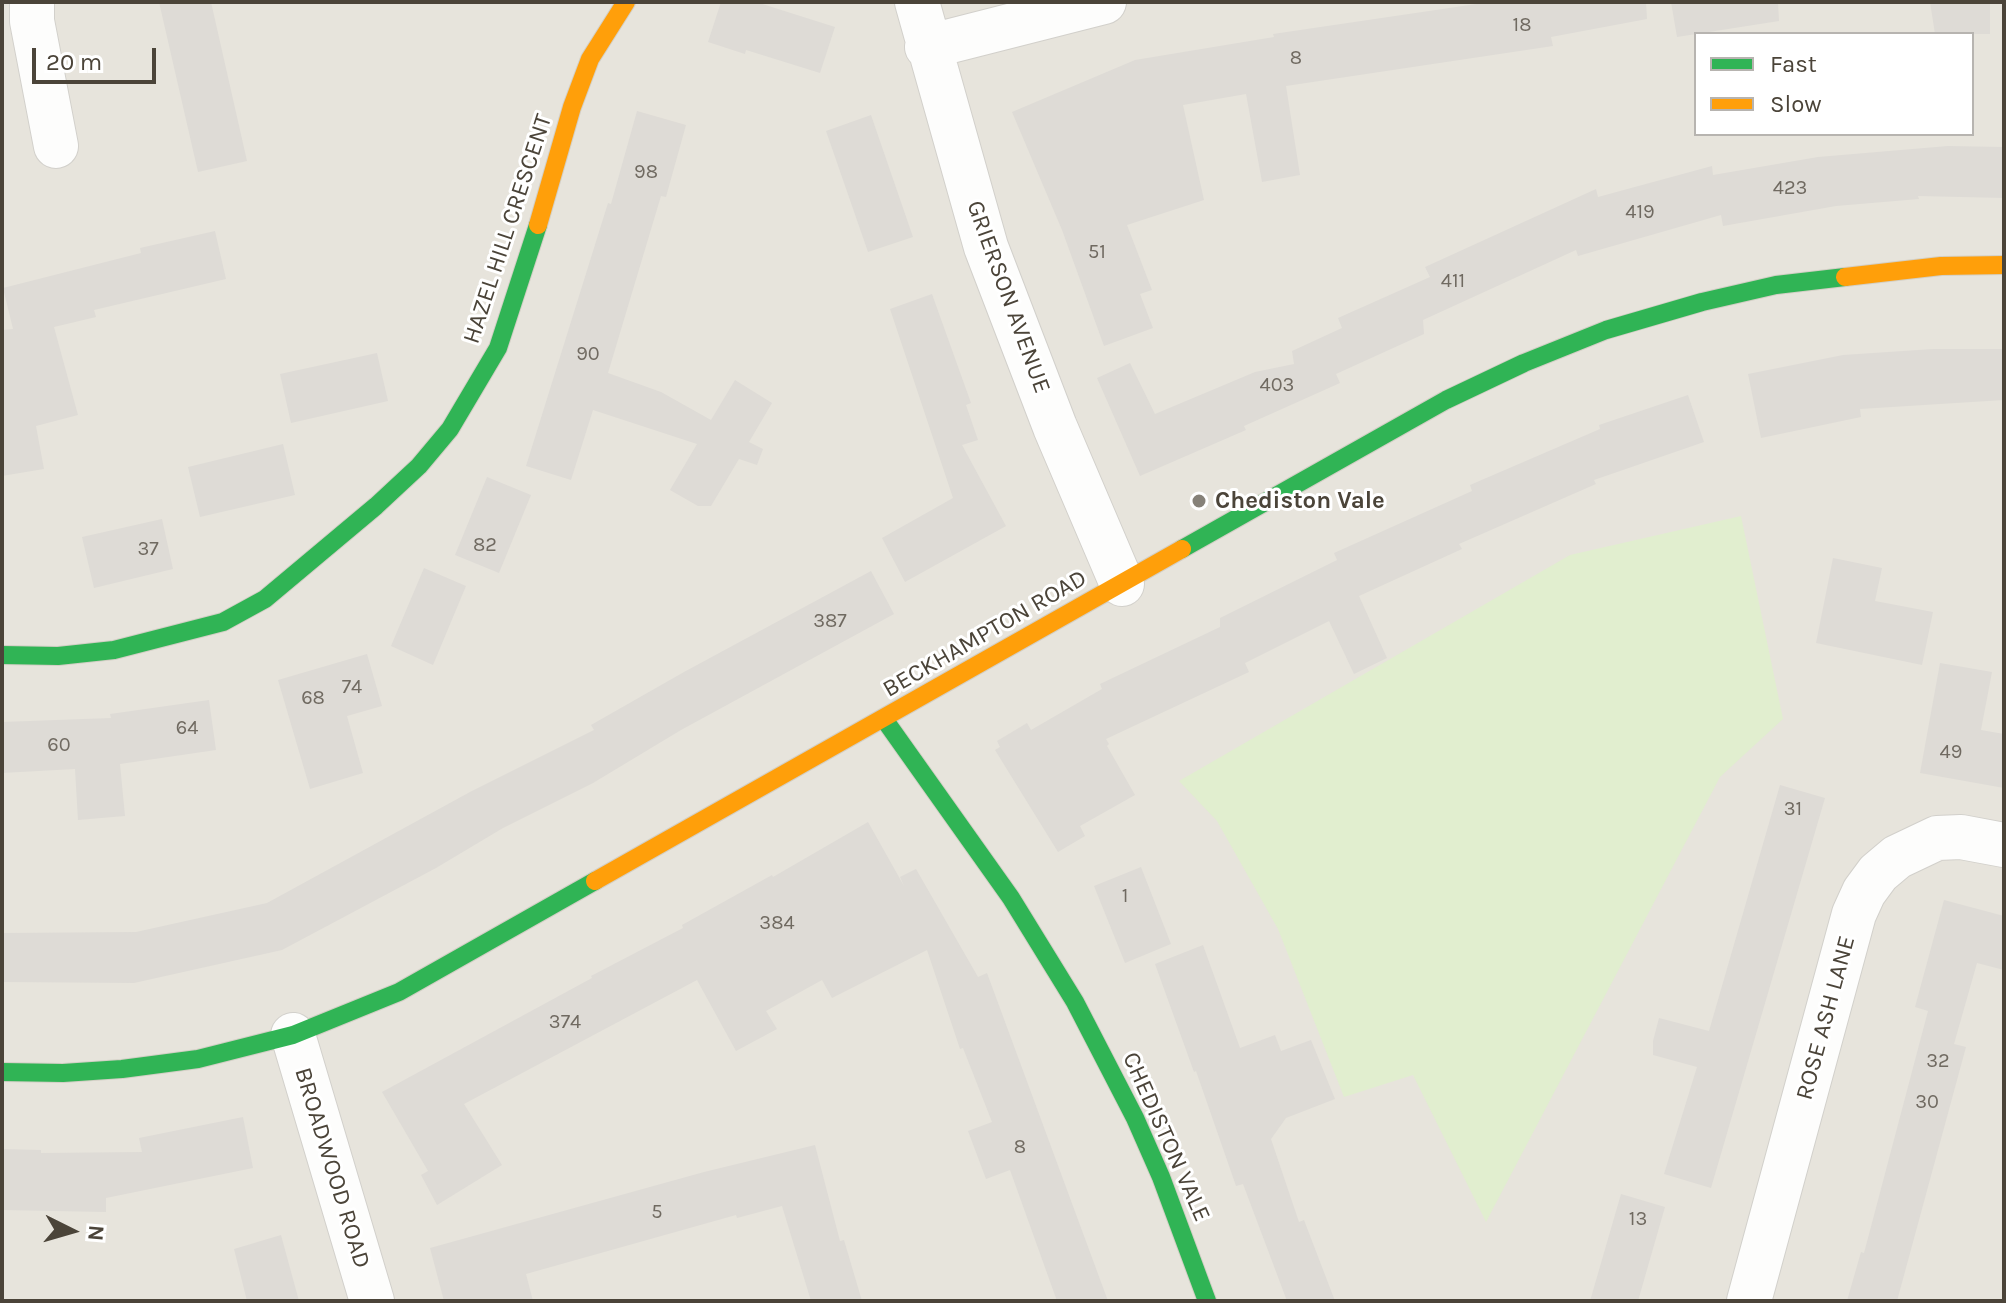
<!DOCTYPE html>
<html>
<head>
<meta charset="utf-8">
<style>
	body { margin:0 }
	#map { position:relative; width:2006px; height:1303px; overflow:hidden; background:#f4f2ee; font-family:Karla,sans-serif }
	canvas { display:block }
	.frame { position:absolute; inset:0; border:4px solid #4b4439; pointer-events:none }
	.legend { position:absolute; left:1694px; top:32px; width:280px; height:104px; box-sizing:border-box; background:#fff; border:2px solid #b7b4b0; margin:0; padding:10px 14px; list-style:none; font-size:24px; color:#4b4439 }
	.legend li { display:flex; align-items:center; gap:16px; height:40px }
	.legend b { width:40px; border:2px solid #b7b4b0 }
	.north { position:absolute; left:32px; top:1191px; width:80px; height:80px; -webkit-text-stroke:6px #fff; paint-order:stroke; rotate:95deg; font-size:22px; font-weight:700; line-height:32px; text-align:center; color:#4b4439 }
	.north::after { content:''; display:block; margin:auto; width:28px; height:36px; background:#4b4439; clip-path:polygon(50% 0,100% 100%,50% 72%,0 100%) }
	.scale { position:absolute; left:32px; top:48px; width:124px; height:36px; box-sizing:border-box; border:4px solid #4b4439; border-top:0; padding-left:10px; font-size:24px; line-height:28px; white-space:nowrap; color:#4b4439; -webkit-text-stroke:6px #fff; paint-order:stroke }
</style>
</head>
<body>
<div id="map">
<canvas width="2006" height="1303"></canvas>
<div class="frame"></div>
<ul class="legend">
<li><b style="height:10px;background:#30b455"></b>Fast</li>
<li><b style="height:10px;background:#ff9f0a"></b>Slow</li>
</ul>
<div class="north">N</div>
<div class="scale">20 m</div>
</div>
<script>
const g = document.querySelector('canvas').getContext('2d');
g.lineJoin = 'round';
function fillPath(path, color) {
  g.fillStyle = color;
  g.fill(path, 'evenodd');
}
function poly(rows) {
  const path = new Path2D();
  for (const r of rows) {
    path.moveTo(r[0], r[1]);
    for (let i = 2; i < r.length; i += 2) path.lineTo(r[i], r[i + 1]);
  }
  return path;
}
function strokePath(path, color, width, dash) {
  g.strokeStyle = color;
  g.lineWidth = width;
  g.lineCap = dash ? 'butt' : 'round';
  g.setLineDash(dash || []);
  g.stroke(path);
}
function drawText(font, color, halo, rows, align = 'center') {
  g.font = font + ' Karla,sans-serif';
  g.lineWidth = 6;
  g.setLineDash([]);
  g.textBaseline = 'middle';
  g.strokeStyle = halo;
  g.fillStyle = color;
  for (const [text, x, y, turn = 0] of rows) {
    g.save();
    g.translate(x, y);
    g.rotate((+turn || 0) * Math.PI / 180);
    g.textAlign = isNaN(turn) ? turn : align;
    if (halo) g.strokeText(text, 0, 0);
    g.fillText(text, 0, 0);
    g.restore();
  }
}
fillPath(poly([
	[2,2,2004,2,2004,1301,2,1301],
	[1696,34,1972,34,1972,134,1696,134]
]), '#e7e4dc');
fillPath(poly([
	[1741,516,1783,719,1720,777,1486,1222,1413,1075,1344,1097,1278,929,1217,821,1179,781,1570,555]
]), '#e1eecf');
fillPath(poly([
	[159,2,211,2,247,161,198,172],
	[721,2,756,2,835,27,820,73,746,50,745,54,708,42],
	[1490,2,1646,2,1647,19,1551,37,1553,46,1286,86,1300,175,1262,182,1246,94,1183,105,1204,200,1127,225,1152,290,1140,294,1153,328,1104,346,1062,230,1012,112,1135,60,1274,37,1273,34],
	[1671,2,1778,2,1779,21,1677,37],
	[1930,2,1990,2,1990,34,1935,34],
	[637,111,686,125,666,197,661,196,608,373,661,392,711,420,735,380,772,403,749,442,763,449,757,465,739,459,711,506,698,506,670,490,697,444,593,410,571,480,526,466,608,203,611,204],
	[871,115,913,237,868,252,826,131],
	[1948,146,2004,147,2004,198,1918,196,1919,199,1836,206,1723,226,1721,215,1578,256,1576,250,1423,320,1424,334,1336,374,1340,383,1244,426,1246,430,1140,476,1097,378,1130,363,1155,414,1255,372,1294,364,1292,351,1342,328,1338,318,1430,277,1425,267,1596,189,1598,197,1712,166,1713,175,1818,157],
	[215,231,226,279,94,310,96,317,54,327,78,415,36,426,44,469,2,476,2,330,13,329,3,288,141,253,140,248],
	[932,294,971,403,966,405,978,440,962,445,1006,526,905,582,882,538,953,498,890,309],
	[1933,349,2004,349,2004,400,1860,409,1861,417,1761,438,1748,374,1843,355],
	[377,353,388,401,291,423,280,374],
	[1688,395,1704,442,1594,480,1596,484,1459,544,1462,549,1359,596,1387,658,1354,674,1329,621,1245,663,1249,672,1106,739,1109,744,1107,746,1135,795,1080,826,1085,836,1058,852,995,750,1000,747,997,741,1027,723,1031,730,1102,689,1100,684,1220,627,1220,618,1337,560,1334,553,1472,491,1470,485,1600,429,1599,425],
	[283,444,295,495,200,517,188,467],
	[487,477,531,495,499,573,455,555],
	[162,519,173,569,94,588,82,537],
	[1833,558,1882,568,1875,601,1933,612,1922,665,1816,643],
	[424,568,466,586,433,665,391,646],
	[871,571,894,614,681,730,593,783,503,828,436,868,282,950,134,983,2,982,2,933,136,932,267,903,470,792,594,730,591,725,684,672],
	[367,654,382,706,347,716,363,773,310,789,278,680],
	[1940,663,1992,672,1981,730,2004,734,2004,788,1920,773],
	[209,700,216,750,120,764,125,816,78,820,75,769,2,773,2,722,111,718,110,714],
	[1780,785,1825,798,1711,1188,1664,1174,1697,1067,1653,1055,1653,1041,1659,1018,1709,1031],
	[868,822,904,886,900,877,916,869,978,977,987,973,1108,1301,1057,1301,1010,1170,986,1179,968,1131,992,1122,963,1048,960,1049,927,950,832,998,822,980,766,1011,777,1029,736,1051,697,980,464,1104,502,1165,437,1205,421,1175,428,1171,382,1092,592,978,591,976,683,928,682,925,772,875,773,877],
	[1141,867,1171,944,1125,963,1094,886],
	[1944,900,2004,916,2004,970,1977,963,1954,1044,1966,1047,1897,1301,1847,1301,1861,1252,1864,1253,1928,1011,1915,1007],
	[1203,945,1240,1048,1275,1035,1281,1051,1311,1040,1335,1099,1286,1118,1271,1139,1299,1222,1304,1220,1335,1301,1287,1301,1243,1184,1236,1186,1196,1071,1194,1072,1155,964],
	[243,1117,253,1168,106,1198,106,1212,2,1210,2,1149,41,1150,41,1153,142,1152,139,1138],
	[815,1145,840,1241,844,1240,862,1301,811,1301,782,1206,737,1218,736,1215,526,1274,533,1301,444,1301,430,1248,704,1172],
	[1621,1194,1665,1207,1638,1301,1590,1301],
	[281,1235,299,1301,247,1301,234,1249]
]), '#dedbd6');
const street = poly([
	[32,2,32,21,56,146],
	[917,2,986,247,1055,427,1122,584],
	[927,47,1104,2],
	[293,1035,372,1301],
	[1749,1301,1854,914,1864,892,1878,873,1897,857,1937,838,1961,837,2004,845]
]);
const fast = poly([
	[1182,549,1446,400,1524,363,1606,330,1702,302,1776,285,1845,277],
	[2,655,58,656,114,650,223,622,265,599,376,506,419,466,450,429,498,348,538,225],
	[884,719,1011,898,1075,1002,1135,1118,1161,1177,1207,1301],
	[2,1072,63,1073,122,1069,198,1059,293,1035,399,992,595,881]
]);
const slow = poly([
	[538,225,572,107,590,59,626,2],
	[1845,277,1941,266,2004,265],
	[595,881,1182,549]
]);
strokePath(street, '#d2d0cb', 46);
strokePath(fast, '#d3cfc5', 20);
strokePath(slow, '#d3cfc5', 20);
strokePath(street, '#fdfdfc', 44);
strokePath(fast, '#30b455', 18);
strokePath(slow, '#ff9f0a', 18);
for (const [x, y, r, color] of [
	[1199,501,8,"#868178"]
]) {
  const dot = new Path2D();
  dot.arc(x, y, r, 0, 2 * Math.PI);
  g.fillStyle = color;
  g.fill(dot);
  strokePath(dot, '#fff', 3);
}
drawText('20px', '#706a61', null, [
	["18",1522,25],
	["8",1296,58],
	["98",646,172],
	["423",1790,188],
	["419",1640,212],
	["51",1097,252],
	["411",1453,281],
	["90",588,354],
	["403",1277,385],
	["82",485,545],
	["37",148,549],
	["387",830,621],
	["74",352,687],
	["68",313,698],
	["64",187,728],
	["60",59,745],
	["49",1951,752],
	["31",1793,809],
	["1",1125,896],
	["384",777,923],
	["374",565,1022],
	["32",1938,1061],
	["30",1927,1102],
	["8",1020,1147],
	["5",657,1212],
	["13",1638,1219]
]);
drawText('24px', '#4b4439', '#fff', [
	["HAZEL HILL CRESCENT",508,229,-72],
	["GRIERSON AVENUE",1008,297,70],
	["BECKHAMPTON ROAD",985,634,-30],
	["ROSE ASH LANE",1826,1018,-75],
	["CHEDISTON VALE",1166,1137,66],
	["BROADWOOD ROAD",332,1168,73]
]);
drawText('bold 24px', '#4b4439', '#fff', [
	["Chediston Vale",1215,501]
], 'left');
</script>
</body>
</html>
